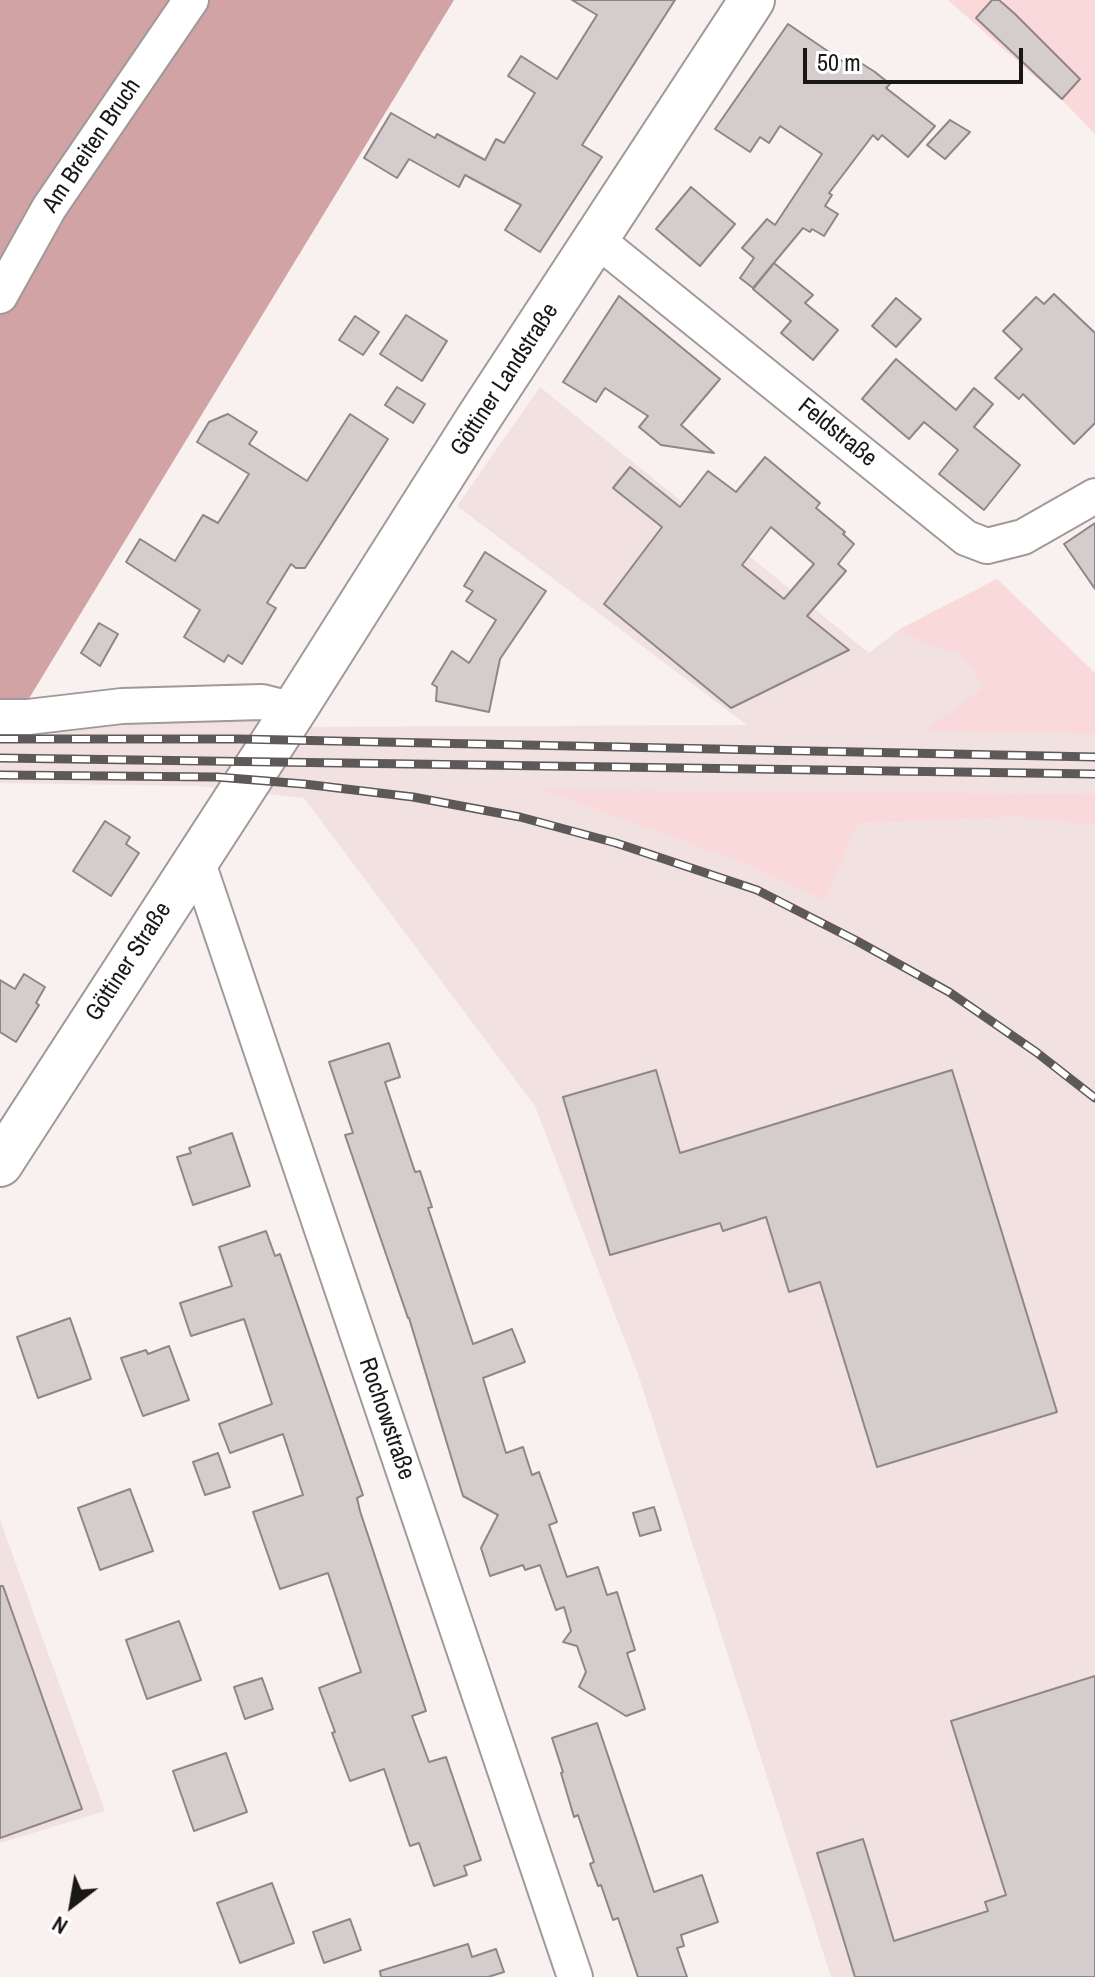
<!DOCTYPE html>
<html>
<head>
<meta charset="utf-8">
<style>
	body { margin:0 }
	#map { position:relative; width:1095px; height:1977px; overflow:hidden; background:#f9f0f0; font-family:"Archivo Narrow",sans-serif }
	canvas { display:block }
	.north { position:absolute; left:32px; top:1865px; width:80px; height:80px; -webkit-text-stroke:6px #fff; paint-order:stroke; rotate:211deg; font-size:22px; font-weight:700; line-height:32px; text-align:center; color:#1a1717 }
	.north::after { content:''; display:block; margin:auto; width:28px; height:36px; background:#1a1717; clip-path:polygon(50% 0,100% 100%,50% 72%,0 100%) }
	.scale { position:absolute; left:803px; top:48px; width:220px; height:36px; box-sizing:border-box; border:4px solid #1a1717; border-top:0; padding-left:10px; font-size:24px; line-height:28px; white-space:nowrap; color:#1a1717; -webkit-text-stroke:6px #fff; paint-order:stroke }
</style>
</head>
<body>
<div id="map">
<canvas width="1095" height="1977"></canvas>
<div class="north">N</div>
<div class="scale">50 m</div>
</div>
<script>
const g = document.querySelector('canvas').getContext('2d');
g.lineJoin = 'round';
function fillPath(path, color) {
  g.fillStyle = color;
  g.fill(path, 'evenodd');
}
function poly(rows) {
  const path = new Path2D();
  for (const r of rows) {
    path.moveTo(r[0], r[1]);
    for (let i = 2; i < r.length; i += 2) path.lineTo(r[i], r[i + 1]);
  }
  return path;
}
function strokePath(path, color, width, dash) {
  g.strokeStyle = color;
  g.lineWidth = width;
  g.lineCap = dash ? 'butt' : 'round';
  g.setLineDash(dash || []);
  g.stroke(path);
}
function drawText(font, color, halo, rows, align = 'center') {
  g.font = font + ' "Archivo Narrow",sans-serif';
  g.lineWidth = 6;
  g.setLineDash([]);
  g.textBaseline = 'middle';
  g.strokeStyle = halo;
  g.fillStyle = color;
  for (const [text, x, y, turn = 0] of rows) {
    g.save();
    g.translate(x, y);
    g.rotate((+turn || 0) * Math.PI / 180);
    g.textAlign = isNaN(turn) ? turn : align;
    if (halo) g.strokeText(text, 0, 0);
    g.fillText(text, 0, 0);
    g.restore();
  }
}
fillPath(poly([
	[540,387,869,653,900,629,997,579,1095,673,1095,794,545,791,737,861,825,901,856,824,1020,817,1095,826,1095,1977,831,1977,639,1377,535,1106,304,798,196,786,0,783,0,727,248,715,305,727,747,725,457,506],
	[0,1520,105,1811,0,1843]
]), '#f2e1e1');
fillPath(poly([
	[948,0,1095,0,1095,134,1068,106],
	[997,579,1095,673,1095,734,925,730,985,687,959,652,925,644,900,629],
	[542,790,1095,794,1095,826,1020,817,857,824,825,901,737,861]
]), '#fad9da');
fillPath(poly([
	[0,0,454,0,25,705,0,705]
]), '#d2a3a5');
const building = poly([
	[572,0,675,0,582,145,602,157,540,252,505,230,521,205,465,175,459,187,409,159,397,178,364,158,391,113,435,138,437,134,485,160,496,139,504,143,535,93,508,76,521,56,557,79,597,15,572,0],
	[992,0,999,0,1015,14,1080,79,1062,99,976,18,992,0],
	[788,24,851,67,856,60,875,72,890,84,886,88,935,126,908,157,882,135,878,140,873,135,829,193,832,195,825,206,838,214,824,236,812,229,810,232,803,228,753,288,740,278,754,258,742,248,767,219,775,225,822,154,780,126,769,143,760,137,750,152,715,129,788,24],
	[950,120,970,132,945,159,927,145,950,120],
	[691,187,735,224,700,266,656,229,691,187],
	[774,263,813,295,805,303,838,330,813,360,781,333,791,321,753,289,774,263],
	[1054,294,1095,333,1095,423,1074,444,1023,394,1019,399,995,378,1022,349,1003,331,1036,297,1044,304,1054,294],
	[619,296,720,379,681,425,714,453,661,445,639,427,648,416,605,388,596,402,563,382,619,296],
	[896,298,921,319,896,347,872,326,896,298],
	[406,315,447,341,422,381,380,354,406,315],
	[355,316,379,332,363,355,339,340,355,316],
	[896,359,956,410,974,388,993,404,974,427,1020,465,984,510,939,474,958,450,924,422,909,439,862,399,896,359],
	[397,387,425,404,413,423,385,405,397,387],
	[228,414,257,432,249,444,307,481,350,414,388,439,305,568,296,568,291,564,267,603,276,608,242,664,228,655,224,662,184,637,200,610,126,562,140,539,175,561,203,515,218,523,249,474,197,442,209,422,228,414],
	[765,457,820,503,816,508,845,532,843,534,854,544,838,564,846,571,807,616,849,650,731,708,604,604,662,527,613,488,630,467,680,507,708,471,736,492,765,457],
	[771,527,814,564,784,599,742,565,771,527],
	[1095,523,1095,589,1064,544,1095,523],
	[485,552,546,591,500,659,489,712,436,701,437,687,432,684,452,651,469,663,496,620,466,601,473,591,464,586,485,552],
	[99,623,118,634,100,666,81,653,99,623],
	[105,821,130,837,126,844,139,853,111,896,73,871,105,821],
	[24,974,45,987,36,1003,39,1005,16,1042,0,1032,0,980,15,989,24,974],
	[389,1043,400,1077,385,1082,415,1172,420,1171,432,1207,428,1208,473,1344,512,1329,525,1362,483,1378,506,1453,523,1447,532,1475,539,1472,557,1522,549,1525,567,1577,598,1567,607,1595,617,1592,635,1650,627,1653,645,1709,626,1716,579,1687,586,1672,577,1646,563,1642,571,1631,564,1607,556,1610,540,1565,525,1570,523,1565,490,1576,481,1548,498,1515,463,1496,409,1318,408,1318,345,1135,353,1133,329,1062,389,1043],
	[656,1070,680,1153,952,1070,1057,1412,877,1467,820,1282,789,1292,766,1217,723,1231,720,1223,610,1255,563,1097,656,1070],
	[232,1133,250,1186,193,1205,177,1157,191,1153,189,1148,232,1133],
	[266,1231,275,1256,280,1254,363,1495,357,1498,360,1511,426,1711,412,1716,429,1762,446,1757,481,1860,464,1866,467,1875,434,1886,419,1843,410,1846,384,1769,350,1781,332,1733,335,1732,319,1688,361,1672,328,1573,280,1589,253,1512,303,1495,283,1434,230,1453,219,1424,272,1404,244,1319,191,1336,180,1303,232,1286,219,1247,266,1231],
	[70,1318,91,1379,38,1398,17,1337,70,1318],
	[169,1346,189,1400,143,1416,121,1358,146,1350,148,1354,169,1346],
	[218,1453,230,1487,205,1495,193,1462,218,1453],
	[130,1489,153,1551,100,1570,78,1508,130,1489],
	[654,1507,661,1530,640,1536,633,1513,654,1507],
	[0,1586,3,1586,82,1809,0,1838,0,1586],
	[179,1621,201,1680,147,1699,126,1640,179,1621],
	[1095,1676,1095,1977,855,1977,817,1853,863,1839,894,1941,988,1911,985,1902,1006,1895,951,1721,1095,1676],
	[262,1678,273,1709,245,1719,234,1687,262,1678],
	[597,1723,654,1892,702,1875,718,1922,681,1935,684,1946,677,1948,687,1977,638,1977,618,1918,613,1920,601,1885,598,1886,590,1864,594,1862,578,1815,574,1817,561,1773,563,1772,552,1738,597,1723],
	[226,1753,247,1812,194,1831,173,1771,226,1753],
	[272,1883,294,1943,240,1963,217,1903,272,1883],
	[350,1919,361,1950,324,1963,313,1932,350,1919],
	[468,1944,472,1957,496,1949,504,1972,488,1977,381,1977,380,1971,468,1944]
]);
fillPath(building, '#d5cdcd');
strokePath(building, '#8e8687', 2);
const street = poly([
	[596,239,966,538,987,546,1023,537,1095,496],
	[0,296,49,208,191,0],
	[0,717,28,717,122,706,262,702,294,710],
	[197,860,575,1977]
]);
const secondary = poly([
	[0,1164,294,710,478,419,752,0]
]);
strokePath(street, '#a19999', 38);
strokePath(secondary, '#a19999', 48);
strokePath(street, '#fff', 34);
strokePath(secondary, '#fff', 44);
const rail = poly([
	[0,739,239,739,1095,757],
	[0,758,1095,774],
	[0,775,217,777,304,784,413,797,520,817,616,843,757,890,857,941,949,992,1036,1052,1095,1098]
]);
strokePath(rail, '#5e5959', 9);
strokePath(rail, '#fff', 6, [18]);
drawText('24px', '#1a1717', '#fff', [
	["Am Breiten Bruch",92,146,-56],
	["Göttiner Landstraße",505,380,-57],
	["Feldstraße",837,433,39],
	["Göttiner Straße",129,962,-57],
	["Rochowstraße",386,1419,71]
]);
</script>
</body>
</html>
